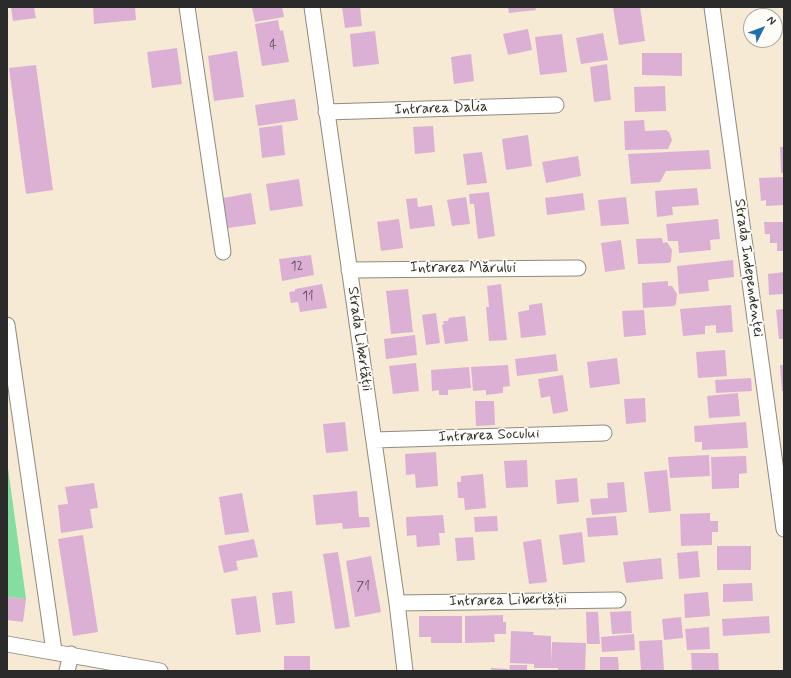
<!DOCTYPE html>
<html>
<head>
<meta charset="utf-8">
<style>
	body { margin:0 }
	#map { position:relative; width:791px; height:678px; overflow:hidden; background:#f6ead5; font-family:Mynerve,sans-serif }
	canvas { display:block }
	.frame { position:absolute; inset:0; border:8px solid #2b2b2b; pointer-events:none }
	.north { position:absolute; left:743px; top:8px; width:40px; height:40px; box-sizing:border-box; background:#fdfcf7; border:1px solid #a9a8a5; border-radius:50%; rotate:48deg; font-size:11px; font-weight:700; line-height:16px; text-align:center; color:#2b2b2b }
	.north::after { content:''; display:block; margin:auto; width:14px; height:18px; background:#1f6fb2; clip-path:polygon(50% 0,100% 100%,50% 72%,0 100%) }
</style>
</head>
<body>
<div id="map">
<canvas width="791" height="678"></canvas>
<div class="frame"></div>
<div class="north">N</div>
</div>
<script>
const g = document.querySelector('canvas').getContext('2d');
g.lineJoin = 'round';
function fillPath(path, color) {
  g.fillStyle = color;
  g.fill(path, 'evenodd');
}
function poly(rows) {
  const path = new Path2D();
  for (const r of rows) {
    path.moveTo(r[0], r[1]);
    for (let i = 2; i < r.length; i += 2) path.lineTo(r[i], r[i + 1]);
  }
  return path;
}
function strokePath(path, color, width, dash) {
  g.strokeStyle = color;
  g.lineWidth = width;
  g.lineCap = dash ? 'butt' : 'round';
  g.setLineDash(dash || []);
  g.stroke(path);
}
function drawText(font, color, halo, rows, align = 'center') {
  g.font = font + ' Mynerve,sans-serif';
  g.lineWidth = 3.5;
  g.setLineDash([]);
  g.textBaseline = 'middle';
  g.strokeStyle = halo;
  g.fillStyle = color;
  for (const [text, x, y, turn = 0] of rows) {
    g.save();
    g.translate(x, y);
    g.rotate((+turn || 0) * Math.PI / 180);
    g.textAlign = isNaN(turn) ? turn : align;
    if (halo) g.strokeText(text, 0, 0);
    g.fillText(text, 0, 0);
    g.restore();
  }
}
fillPath(poly([
	[7,461,26,599,7,597]
]), '#84dda1');
fillPath(poly([
	[11,7,34,7,36,18,13,21],
	[93,7,135,7,136,20,94,24],
	[252,7,282,7,284,17,255,22],
	[342,7,360,7,362,26,345,28],
	[508,7,535,7,536,10,509,13],
	[613,7,640,7,645,41,619,45],
	[278,20,280,31,283,30,289,62,262,66,255,24],
	[528,29,532,50,508,55,503,34],
	[375,31,379,64,353,67,350,34],
	[603,33,608,60,581,64,576,38],
	[562,34,567,72,540,75,535,37],
	[177,48,182,84,152,88,147,52],
	[237,51,244,97,214,101,208,56],
	[642,53,682,53,682,76,642,75],
	[471,54,474,81,454,84,451,57],
	[607,64,611,100,594,102,590,67],
	[36,65,53,190,26,194,9,68],
	[665,86,666,111,635,112,634,87],
	[295,99,298,120,258,126,255,105],
	[644,120,645,131,666,130,669,132,672,140,668,149,625,150,624,121],
	[282,125,285,155,262,158,259,128],
	[433,126,435,152,415,154,413,127],
	[528,135,532,166,506,170,502,139],
	[780,147,784,147,784,173,781,173],
	[709,150,711,169,666,171,660,182,631,184,628,154],
	[482,152,487,183,467,185,463,154],
	[578,156,581,176,546,183,542,162],
	[784,177,784,205,766,206,766,200,761,201,759,178],
	[299,179,303,206,270,211,266,184],
	[697,188,699,205,672,207,673,215,657,217,655,191],
	[489,192,495,236,478,239,474,204,470,204,469,194],
	[251,193,256,224,228,228,223,198],
	[583,193,585,210,547,215,545,198],
	[466,197,470,224,452,226,447,200],
	[626,197,629,224,601,226,598,200],
	[417,198,418,207,432,205,435,226,410,229,406,199],
	[399,219,403,248,381,251,377,222],
	[718,219,720,239,710,240,711,250,679,253,678,241,668,241,666,224],
	[764,222,784,222,784,251,777,251,777,243,770,243,770,234,765,234],
	[662,238,663,243,667,242,672,250,671,261,669,263,638,264,636,239],
	[621,240,625,269,605,272,601,243],
	[311,255,314,275,282,281,279,259],
	[733,260,734,277,708,280,709,291,679,294,677,266],
	[784,272,784,294,769,295,768,274],
	[668,281,668,286,672,286,677,294,676,304,674,306,643,308,642,283],
	[322,284,327,308,300,312,298,302,291,303,289,292,295,291,295,289],
	[501,284,507,340,489,341,486,307,489,307,487,286],
	[408,289,413,332,391,334,386,291],
	[542,303,546,335,521,338,518,312,529,310,529,305],
	[731,305,733,332,716,333,716,325,705,326,705,334,683,336,680,309],
	[784,309,784,339,779,339,776,310],
	[644,310,646,335,624,337,622,311],
	[436,313,440,343,426,345,422,315],
	[465,316,468,341,445,344,442,325,444,324,443,321,448,321,449,318],
	[415,335,417,355,386,359,384,339],
	[725,350,727,376,698,378,696,352],
	[556,354,558,371,517,376,515,359],
	[617,358,620,384,590,388,587,362],
	[416,363,419,391,393,394,389,366],
	[508,365,510,386,503,387,503,393,486,395,486,390,473,391,471,367],
	[780,365,784,365,784,391,782,391],
	[469,367,471,388,448,390,448,395,439,395,439,390,432,391,431,370],
	[563,375,568,411,553,414,550,396,541,398,538,379],
	[751,378,752,391,716,393,715,380],
	[738,393,740,416,709,418,707,396],
	[645,398,646,422,626,424,624,399],
	[475,401,494,401,495,425,476,426],
	[345,422,348,451,326,453,323,424],
	[746,422,748,448,702,450,702,442,695,442,694,426],
	[436,452,438,486,416,488,415,474,406,475,405,454],
	[709,455,710,476,670,478,668,457],
	[746,456,747,473,739,474,739,488,712,489,711,457],
	[527,460,528,487,506,488,504,461],
	[667,470,671,511,649,513,644,472],
	[483,474,486,508,465,510,464,498,458,498,457,482,461,482,461,476],
	[577,478,579,502,557,504,555,480],
	[624,482,627,512,592,515,590,499,608,498,607,483],
	[94,483,98,508,90,509,93,528,61,533,58,505,68,504,65,487],
	[357,491,359,517,369,517,370,527,343,529,342,523,316,525,313,495],
	[242,493,249,532,225,535,219,497],
	[710,513,710,521,718,521,718,532,712,532,712,545,681,546,680,514],
	[443,515,445,533,439,533,440,545,417,547,416,535,407,536,406,517],
	[497,516,498,531,475,532,474,517],
	[616,516,618,535,588,537,586,518],
	[582,532,585,562,563,565,559,535],
	[83,535,98,632,73,636,58,539],
	[473,537,475,560,457,561,455,538],
	[254,539,258,557,236,561,238,570,224,573,218,546],
	[541,539,547,582,529,584,523,542],
	[717,546,751,546,751,570,717,570],
	[698,551,700,577,679,579,677,553],
	[338,552,350,627,335,629,323,554],
	[371,556,381,612,355,617,346,561],
	[661,558,663,579,626,583,623,562],
	[752,583,753,601,723,602,723,584],
	[292,591,295,623,276,625,272,593],
	[708,592,710,616,685,618,684,594],
	[256,596,261,632,236,635,231,599],
	[7,597,26,599,23,622,7,620],
	[631,611,632,633,612,634,610,612],
	[586,612,598,612,600,644,587,644],
	[503,615,503,622,506,622,506,634,494,634,495,642,465,643,465,616],
	[419,616,462,616,462,643,431,643,431,637,419,637],
	[769,616,770,633,723,636,722,619],
	[681,617,683,638,664,640,662,619],
	[709,627,710,649,687,650,685,629],
	[511,631,534,632,533,635,551,636,551,663,552,642,586,643,585,671,558,671,558,668,534,668,534,664,510,663],
	[634,634,635,650,602,652,601,637],
	[662,640,664,671,641,671,639,641],
	[691,653,718,653,719,671,692,671],
	[284,656,310,656,310,671,284,671],
	[600,657,618,657,619,671,600,671],
	[510,665,527,665,527,671,509,671],
	[491,668,508,669,508,671,491,671]
]), '#dcb0d4');
const minor = poly([
	[187,7,223,252],
	[312,7,397,603,405,671],
	[712,7,784,529],
	[326,112,556,105],
	[349,270,578,268],
	[7,325,54,651],
	[374,440,604,433],
	[397,603,618,600],
	[7,644,160,671],
	[67,671,71,654]
]);
strokePath(minor, '#908a80', 17);
strokePath(minor, '#fff', 15);
drawText('13px', '#574c55', null, [
	["4",273,46],
	["12",297,267],
	["11",308,297],
	["71",363,587]
]);
drawText('15px', '#2b2b2b', '#fdfcf7', [
	["Intrarea Dalia",441,109,-2],
	["Strada Independenței",748,268,82],
	["Intrarea Mărului",463,269],
	["Strada Libertății",359,339,82],
	["Intrarea Socului",489,436,-2],
	["Intrarea Libertății",508,601,-1]
]);
</script>
</body>
</html>
